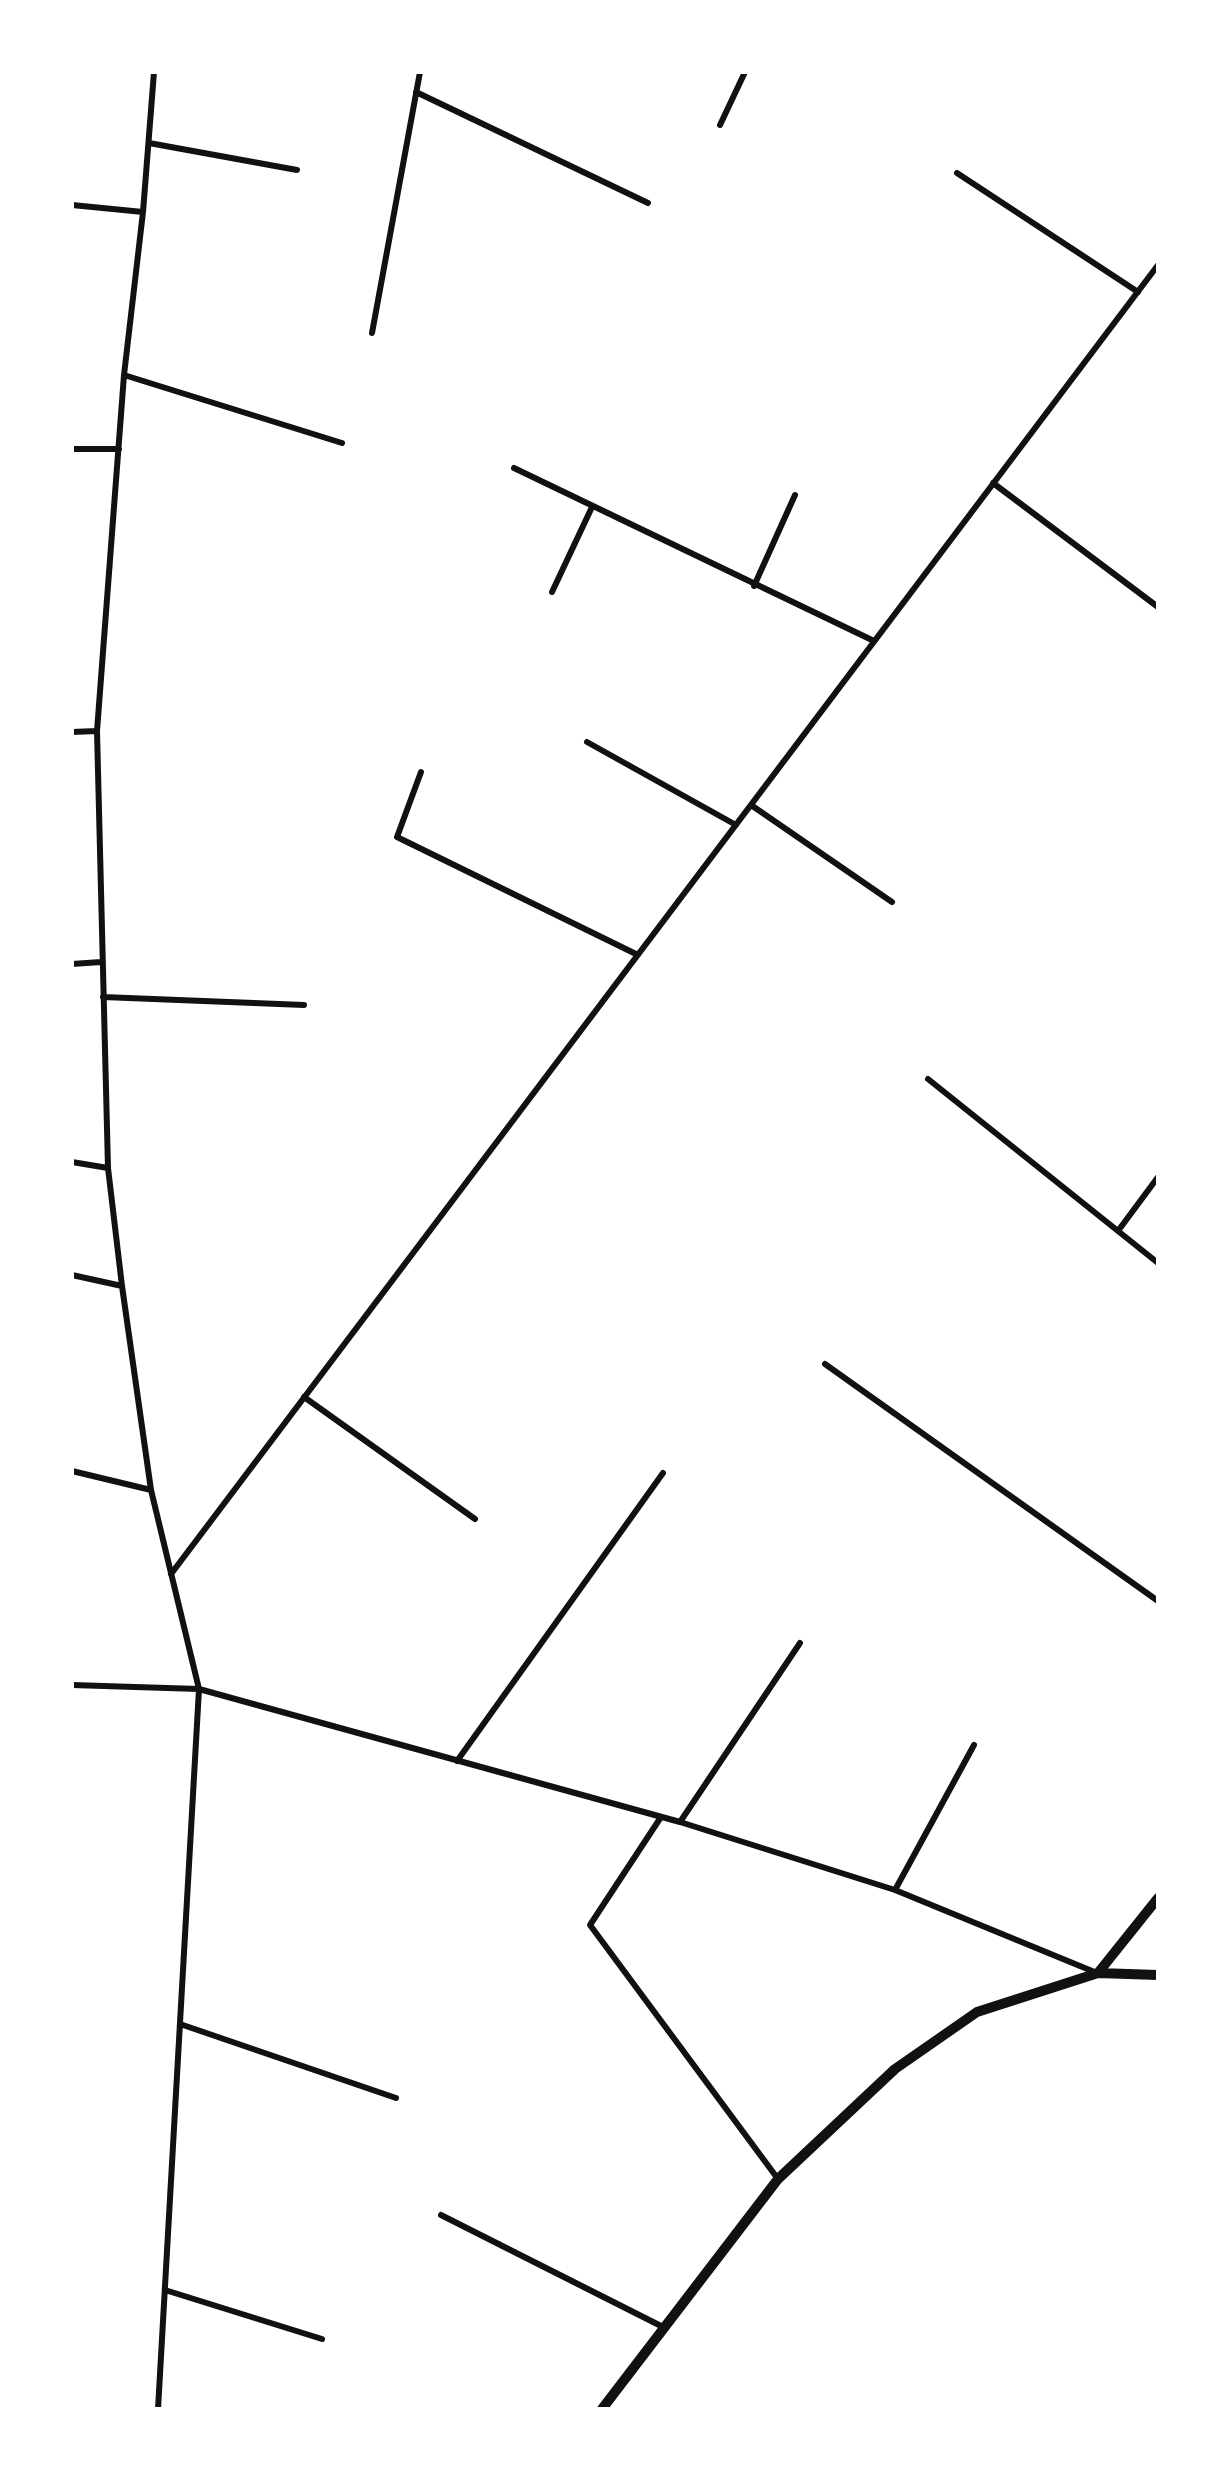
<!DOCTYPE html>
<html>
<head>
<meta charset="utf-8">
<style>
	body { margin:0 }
	#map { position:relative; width:1230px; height:2481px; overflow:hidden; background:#fff; font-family:"DM Sans",sans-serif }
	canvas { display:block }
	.frame { position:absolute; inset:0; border:74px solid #fff; pointer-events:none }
</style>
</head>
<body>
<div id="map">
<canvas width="1230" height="2481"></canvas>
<div class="frame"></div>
</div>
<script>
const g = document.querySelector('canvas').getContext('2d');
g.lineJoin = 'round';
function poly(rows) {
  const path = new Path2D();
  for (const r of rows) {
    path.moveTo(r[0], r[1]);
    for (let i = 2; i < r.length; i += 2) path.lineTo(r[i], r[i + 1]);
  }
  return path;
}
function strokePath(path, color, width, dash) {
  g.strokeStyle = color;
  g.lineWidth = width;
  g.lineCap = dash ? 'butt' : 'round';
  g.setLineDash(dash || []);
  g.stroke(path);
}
strokePath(poly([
	[154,72,143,212,124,375,97,731,108,1168,122,1286,151,1490,199,1689,158,2409],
	[416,92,648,203],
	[720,125,745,72],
	[149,143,297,170],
	[957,173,1138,292],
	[72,205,143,212],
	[372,333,420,72],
	[124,375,342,443],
	[72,449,119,449],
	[514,468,874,641],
	[993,483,1158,607],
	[754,586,795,495],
	[552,592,592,507],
	[72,732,97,731],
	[587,742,736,825],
	[421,772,397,837,638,955],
	[751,805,892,902],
	[72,964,101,962],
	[103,997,304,1005],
	[928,1079,1158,1263],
	[72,1162,108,1168],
	[1118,1231,1158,1177],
	[72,1275,122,1286],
	[825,1364,1158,1601],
	[304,1397,475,1519],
	[72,1471,151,1490],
	[171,1574,1158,265],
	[72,1685,199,1689,680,1822,895,1890,1097,1973],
	[457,1761,663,1473],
	[661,1817,590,1925,778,2179],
	[680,1822,800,1643],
	[895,1890,974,1745],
	[180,2024,396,2098],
	[441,2215,663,2327],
	[165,2290,322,2339]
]), '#111', 6);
strokePath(poly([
	[1098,1973,1158,1898],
	[602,2409,778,2179,895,2069,977,2012,1098,1973,1158,1975]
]), '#111', 10);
</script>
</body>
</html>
